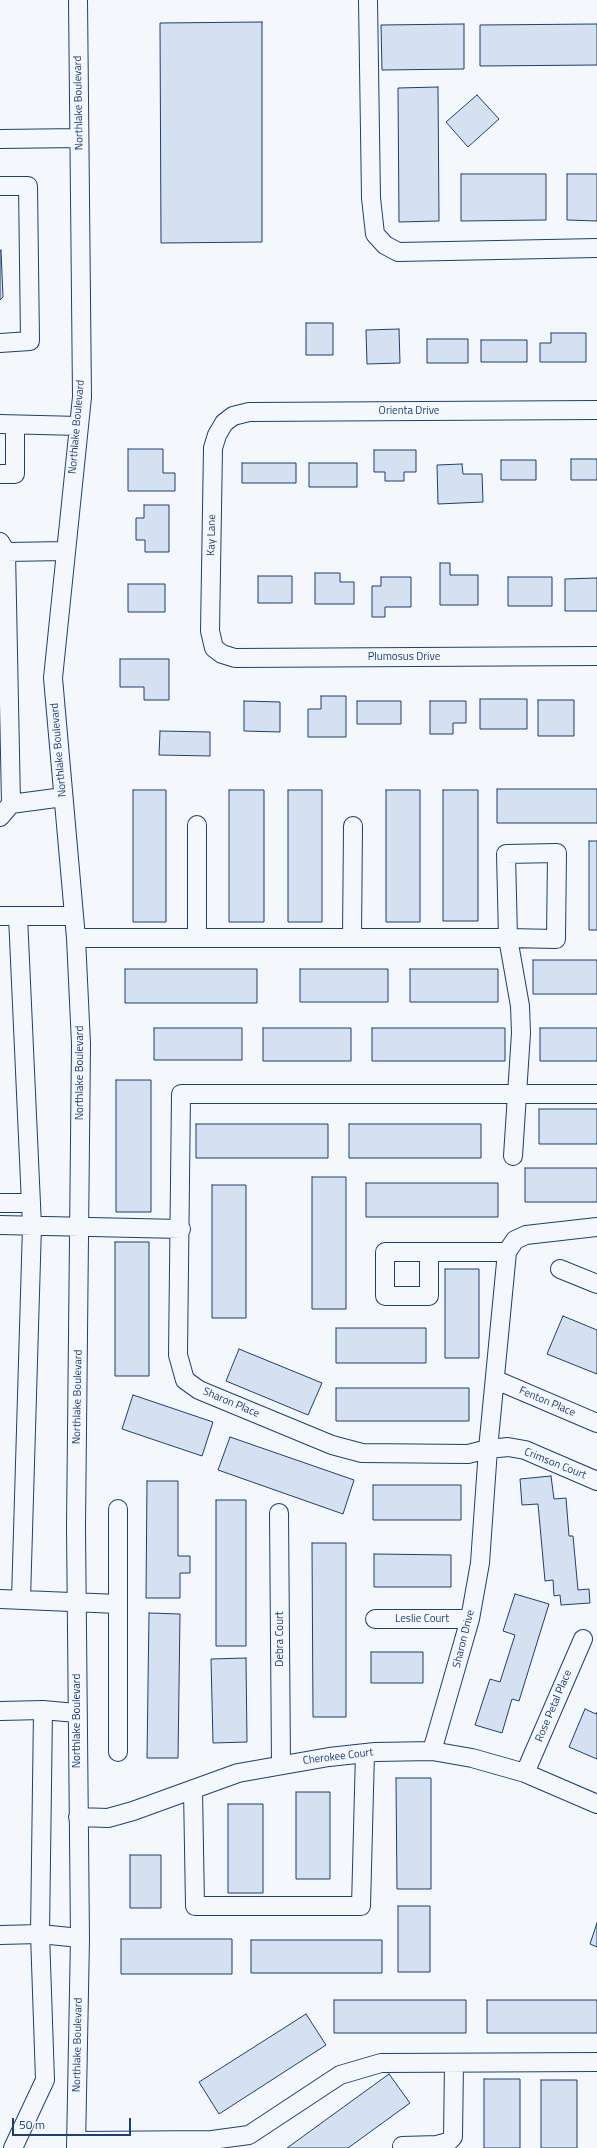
<!DOCTYPE html>
<html>
<head>
<meta charset="utf-8">
<style>
	body { margin:0 }
	#map { position:relative; width:597px; height:2148px; overflow:hidden; background:#f4f7fb; font-family:"Titillium Web",sans-serif }
	canvas { display:block }
	.scale { position:absolute; left:12px; top:2118px; width:119px; height:18px; box-sizing:border-box; border:2px solid #1d3f73; border-top:0; padding-left:5px; font-size:12px; line-height:14px; white-space:nowrap; color:#1d3f73; -webkit-text-stroke:3px #f4f7fb; paint-order:stroke }
</style>
</head>
<body>
<div id="map">
<canvas width="597" height="2148"></canvas>
<div class="scale">50 m</div>
</div>
<script>
const g = document.querySelector('canvas').getContext('2d');
g.lineJoin = 'round';
function fillPath(path, color) {
  g.fillStyle = color;
  g.fill(path, 'evenodd');
}
function poly(rows) {
  const path = new Path2D();
  for (const r of rows) {
    path.moveTo(r[0], r[1]);
    for (let i = 2; i < r.length; i += 2) path.lineTo(r[i], r[i + 1]);
  }
  return path;
}
function strokePath(path, color, width, dash) {
  g.strokeStyle = color;
  g.lineWidth = width;
  g.lineCap = dash ? 'butt' : 'round';
  g.setLineDash(dash || []);
  g.stroke(path);
}
function drawText(font, color, halo, rows, align = 'center') {
  g.font = font + ' "Titillium Web",sans-serif';
  g.lineWidth = 3;
  g.setLineDash([]);
  g.textBaseline = 'middle';
  g.strokeStyle = halo;
  g.fillStyle = color;
  for (const [text, x, y, turn = 0] of rows) {
    g.save();
    g.translate(x, y);
    g.rotate((+turn || 0) * Math.PI / 180);
    g.textAlign = isNaN(turn) ? turn : align;
    if (halo) g.strokeText(text, 0, 0);
    g.fillText(text, 0, 0);
    g.restore();
  }
}
const building = poly([
	[262,22,262,242,161,243,160,23,262,22],
	[464,24,464,69,382,70,381,25,464,24],
	[597,24,597,65,480,66,480,25,597,24],
	[438,87,439,221,399,222,398,88,438,87],
	[477,95,499,119,468,147,446,122,477,95],
	[461,174,546,174,546,220,461,221,461,174],
	[567,174,597,174,597,221,567,220,567,174],
	[1,250,3,297,0,300,0,251,1,250],
	[306,323,333,323,333,355,306,355,306,323],
	[399,329,400,363,367,364,366,330,399,329],
	[551,333,586,333,586,362,540,362,540,343,551,343,551,333],
	[427,339,468,339,468,363,427,363,427,339],
	[481,340,527,340,527,362,481,362,481,340],
	[128,449,163,449,163,473,175,473,175,491,128,491,128,449],
	[374,450,416,450,416,472,404,472,404,481,385,481,385,472,374,472,374,450],
	[571,459,597,459,597,480,571,480,571,459],
	[501,460,536,460,536,480,501,480,501,460],
	[242,463,296,463,296,483,242,483,242,463],
	[309,463,357,463,357,487,309,487,309,463],
	[462,464,463,474,482,474,483,502,438,504,437,465,462,464],
	[144,505,169,505,169,552,145,552,145,540,136,540,136,518,144,518,144,505],
	[440,563,450,563,450,575,478,575,478,605,440,605,440,563],
	[315,573,340,573,340,582,354,582,354,604,315,604,315,573],
	[258,576,292,576,292,603,258,603,258,576],
	[381,577,411,577,411,607,385,607,385,617,372,617,372,586,381,586,381,577],
	[508,577,552,577,552,606,508,606,508,577],
	[597,578,597,611,565,611,565,579,597,578],
	[128,584,165,584,165,612,128,612,128,584],
	[120,659,169,659,169,700,144,700,144,687,120,687,120,659],
	[321,696,346,696,346,737,308,737,308,709,321,709,321,696],
	[480,699,527,699,527,729,480,729,480,699],
	[538,700,574,700,574,736,538,736,538,700],
	[244,701,280,702,280,732,244,731,244,701],
	[357,701,401,701,401,724,357,724,357,701],
	[430,701,466,701,466,723,453,723,453,734,430,734,430,701],
	[160,731,210,732,210,756,159,755,160,731],
	[497,789,597,789,597,823,497,823,497,789],
	[133,790,166,790,166,922,133,922,133,790],
	[229,790,264,790,264,922,229,922,229,790],
	[288,790,322,790,322,922,288,922,288,790],
	[386,790,420,790,420,922,386,922,386,790],
	[443,790,478,790,478,921,443,921,443,790],
	[589,841,597,841,597,930,589,930,589,841],
	[533,960,597,960,597,994,533,994,533,960],
	[125,969,257,969,257,1003,125,1003,125,969],
	[300,969,388,969,388,1002,300,1002,300,969],
	[410,969,498,969,498,1002,410,1002,410,969],
	[154,1028,242,1028,242,1060,154,1060,154,1028],
	[263,1028,351,1028,351,1061,263,1061,263,1028],
	[372,1028,505,1028,505,1061,372,1061,372,1028],
	[540,1028,597,1028,597,1061,540,1061,540,1028],
	[116,1080,151,1080,151,1212,116,1212,116,1080],
	[539,1109,597,1109,597,1144,539,1144,539,1109],
	[196,1124,328,1124,328,1158,196,1158,196,1124],
	[349,1124,481,1124,481,1158,349,1158,349,1124],
	[525,1168,597,1168,597,1202,525,1202,525,1168],
	[312,1177,346,1177,346,1309,312,1309,312,1177],
	[366,1183,498,1183,498,1217,366,1217,366,1183],
	[212,1185,246,1185,246,1318,212,1318,212,1185],
	[115,1242,149,1242,149,1376,115,1376,115,1242],
	[445,1269,479,1269,479,1358,445,1358,445,1269],
	[563,1316,597,1330,597,1374,547,1354,563,1316],
	[336,1328,426,1328,426,1363,336,1363,336,1328],
	[239,1349,322,1383,308,1415,226,1381,239,1349],
	[336,1388,469,1388,469,1421,336,1421,336,1388],
	[133,1395,213,1422,202,1456,122,1429,133,1395],
	[230,1437,354,1480,343,1514,218,1470,230,1437],
	[551,1476,554,1499,566,1498,569,1536,573,1536,578,1590,589,1589,590,1603,561,1605,560,1595,554,1596,553,1580,545,1581,538,1504,522,1505,520,1479,551,1476],
	[147,1481,178,1481,178,1556,190,1556,190,1573,180,1573,180,1598,146,1598,147,1481],
	[373,1485,461,1485,461,1520,373,1520,373,1485],
	[216,1500,246,1500,246,1646,216,1646,216,1500],
	[312,1543,346,1543,346,1717,313,1717,312,1543],
	[374,1554,451,1555,451,1587,374,1587,374,1554],
	[515,1594,549,1604,519,1701,512,1699,502,1733,475,1725,490,1679,500,1682,515,1635,503,1631,515,1594],
	[149,1613,180,1614,178,1758,147,1758,149,1613],
	[371,1652,423,1652,423,1683,371,1683,371,1652],
	[246,1658,247,1742,213,1743,211,1659,246,1658],
	[585,1709,596,1714,597,1712,597,1759,569,1747,585,1709],
	[396,1778,431,1778,431,1889,397,1889,396,1778],
	[296,1792,330,1792,330,1879,296,1879,296,1792],
	[228,1804,263,1804,263,1893,228,1893,228,1804],
	[130,1855,161,1855,161,1908,130,1908,130,1855],
	[398,1906,430,1906,430,1972,398,1972,398,1906],
	[597,1923,597,1947,590,1944,597,1923],
	[121,1939,232,1939,232,1974,121,1974,121,1939],
	[251,1940,382,1940,382,1973,251,1973,251,1940],
	[334,2000,466,2000,466,2033,334,2033,334,2000],
	[487,2000,597,2000,597,2033,487,2033,487,2000],
	[306,2014,326,2045,219,2114,199,2082,306,2014],
	[389,2074,410,2103,348,2148,287,2148,389,2074],
	[484,2079,520,2079,520,2148,484,2148,484,2079],
	[541,2080,577,2080,577,2148,541,2148,541,2080]
]);
fillPath(building, '#d5e0f0');
strokePath(building, '#1d3f73', 1);
const minor = poly([
	[368,0,371,198,375,234,385,245,398,252,597,248],
	[0,139,79,138],
	[0,186,28,186,30,341,0,343],
	[597,410,249,412,233,416,224,423,217,435,213,448,210,631,214,648,222,654,235,658,597,656],
	[0,424,79,426],
	[0,474,15,474,15,425],
	[0,542,6,552,66,551],
	[6,552,11,804],
	[0,817,11,804,63,797],
	[197,825,197,938],
	[0,916,74,916],
	[18,916,32,1226,21,1599],
	[76,938,508,938,556,939,557,853,506,854,508,938,520,1006,521,1033,513,1156],
	[352,938,353,826],
	[597,1094,181,1094,178,1355,185,1380,199,1390,332,1445,362,1453,468,1454,488,1449,508,1447,525,1450,597,1481],
	[0,1203,31,1203],
	[0,1225,181,1229],
	[429,1252,429,1296,385,1296,385,1252,507,1252],
	[560,1269,597,1284],
	[496,1380,597,1423],
	[279,1513,281,1765],
	[0,1599,118,1604],
	[375,1619,470,1619],
	[0,1711,43,1710,76,1713],
	[432,1751,470,1619,480,1563,488,1449,507,1252,515,1240,526,1235,597,1227],
	[118,1752,118,1509],
	[525,1773,583,1639],
	[193,1790,195,1906,361,1906,365,1753],
	[78,1817,108,1818,133,1811,238,1773,329,1757,375,1752,432,1751,472,1758,525,1773,597,1804],
	[0,1935,40,1934,80,1938],
	[76,2141,212,2140,249,2135,340,2075,381,2063,597,2062],
	[402,2146,437,2145,448,2142,453,2137,454,2063],
	[13,2148,45,2080,40,1934,43,1710],
	[76,2148,80,1938,76,1527,81,1044,76,938,53,678,82,397,78,0]
]);
strokePath(minor, '#1d3f73', 20);
strokePath(minor, '#f4f7fb', 18);
drawText('11px', '#1d3f73', '#f4f7fb', [
	["Northlake Boulevard",79,103,-91],
	["Orienta Drive",409,411],
	["Northlake Boulevard",77,427,-85],
	["Kay Lane",212,535,-89],
	["Plumosus Drive",404,657],
	["Northlake Boulevard",59,750,-95],
	["Northlake Boulevard",80,1073,-90],
	["Northlake Boulevard",78,1397,-89],
	["Fenton Place",547,1402,23],
	["Sharon Place",231,1403,23],
	["Crimson Court",555,1464,22],
	["Leslie Court",422,1619],
	["Debra Court",280,1639,-90],
	["Sharon Drive",464,1639,-76],
	["Rose Petal Place",554,1706,-67],
	["Northlake Boulevard",77,1721,-90],
	["Cherokee Court",338,1757,-7],
	["Northlake Boulevard",78,2045,-89]
]);
</script>
</body>
</html>
